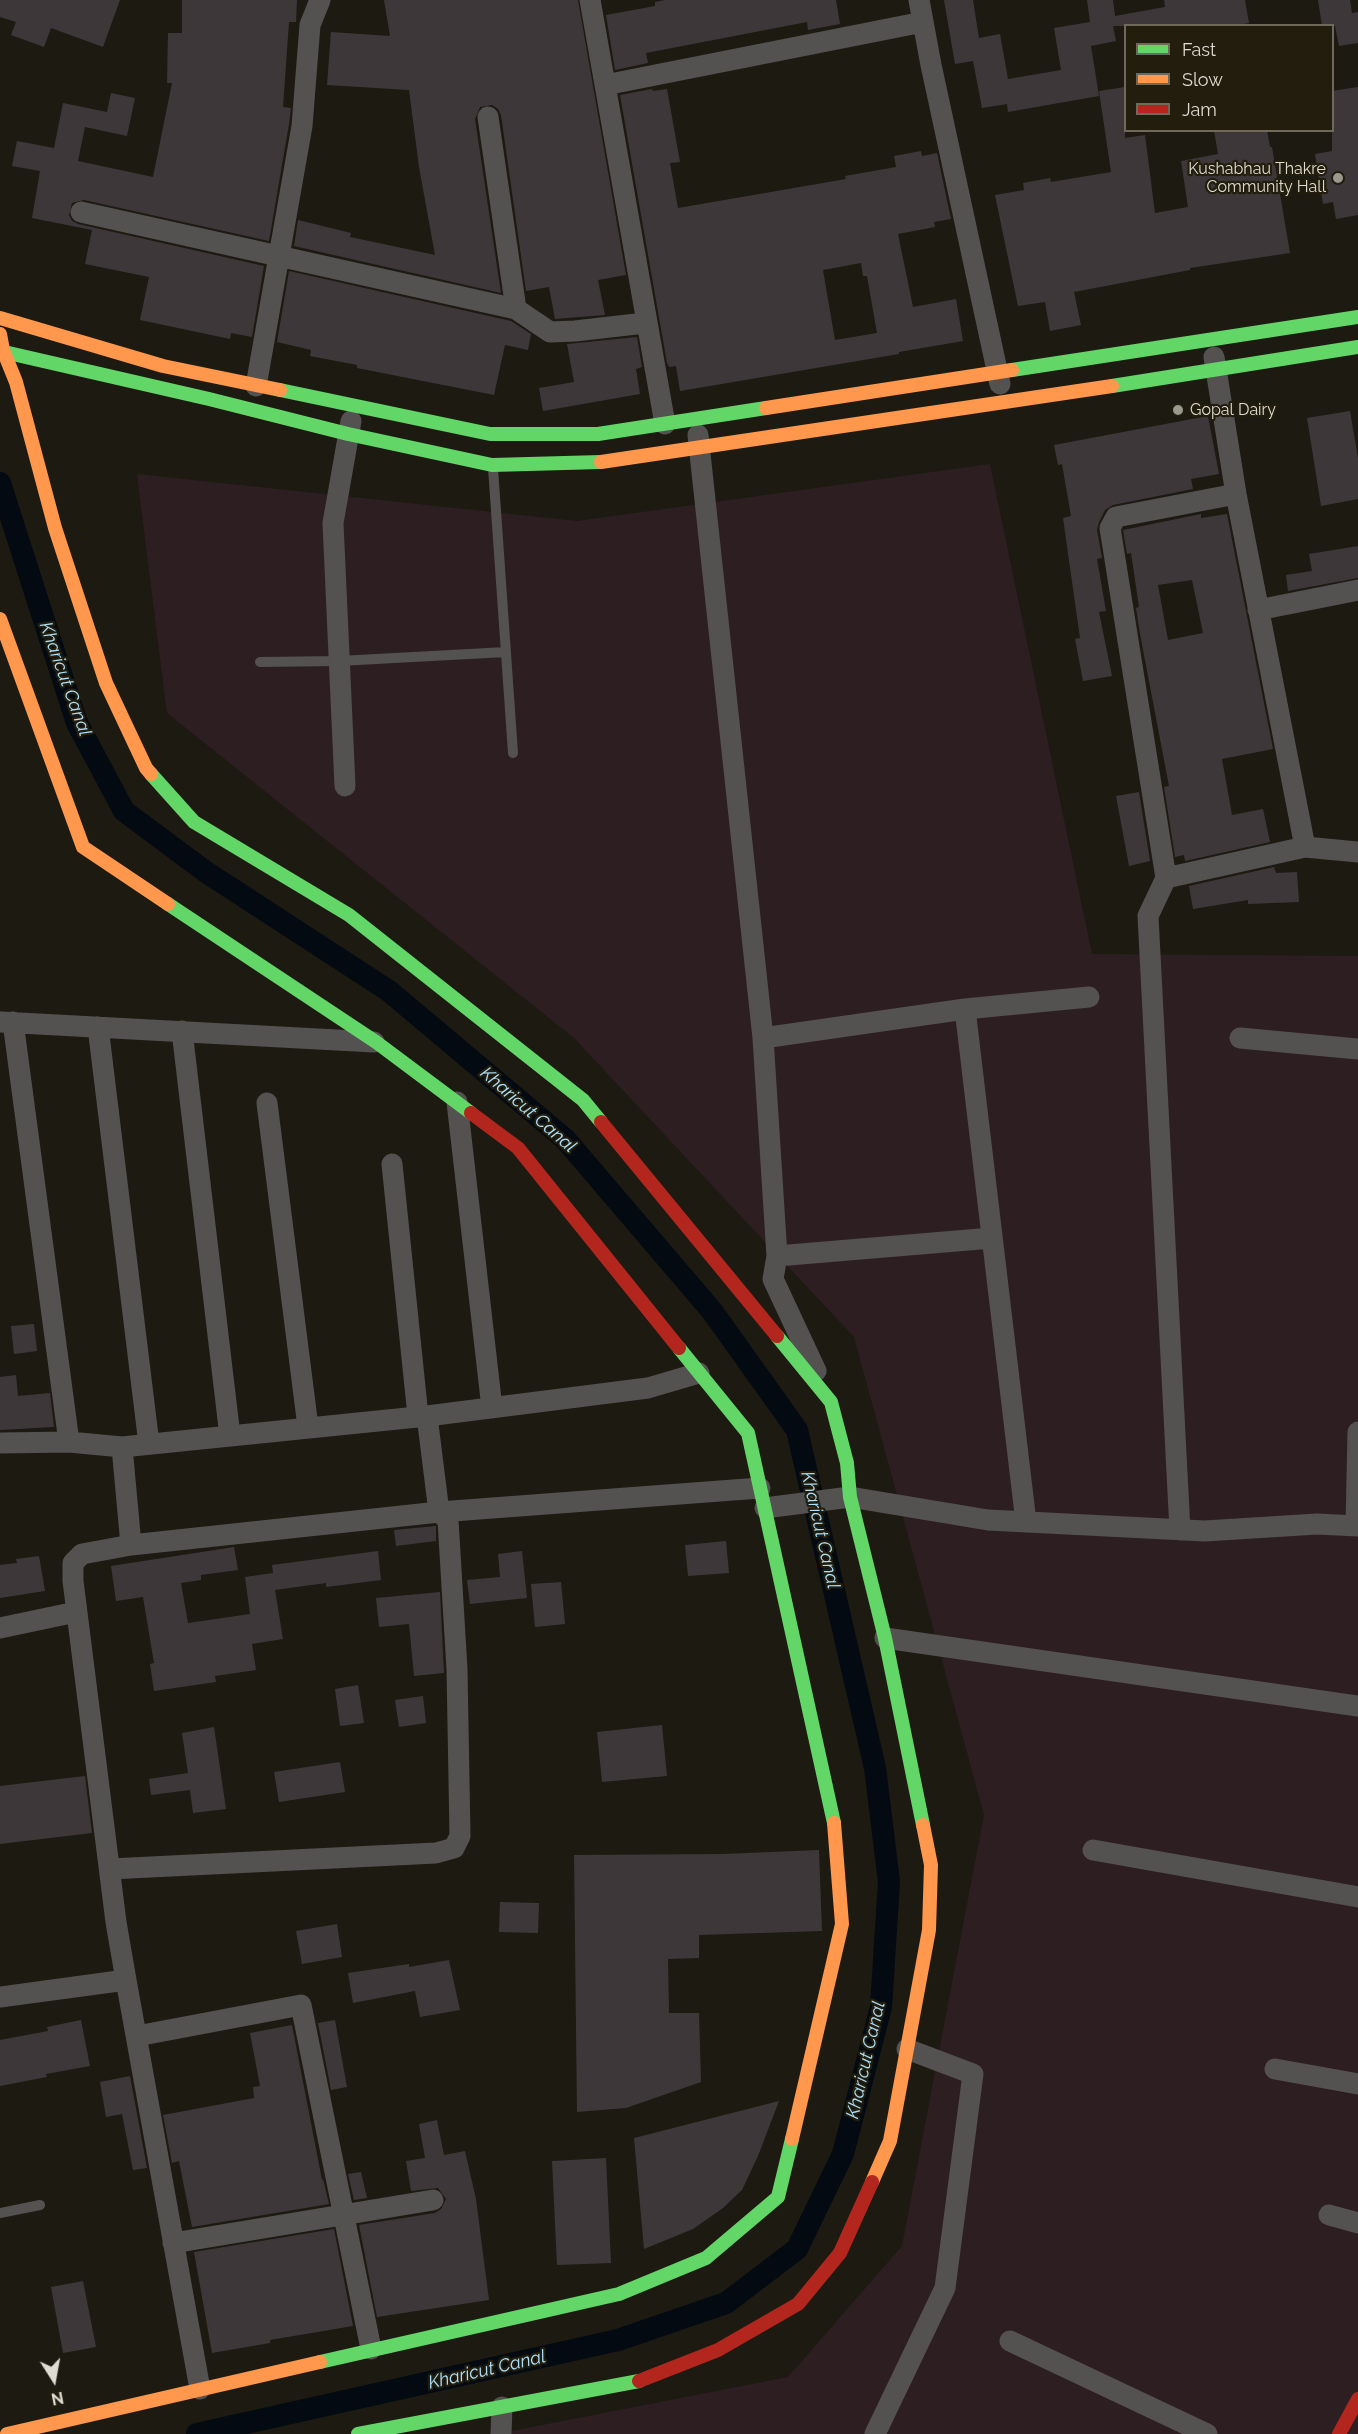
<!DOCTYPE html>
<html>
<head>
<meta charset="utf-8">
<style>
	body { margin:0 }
	#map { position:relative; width:1358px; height:2434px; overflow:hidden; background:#1d1a12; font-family:Raleway,sans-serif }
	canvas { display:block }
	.legend { position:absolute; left:1124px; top:24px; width:210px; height:108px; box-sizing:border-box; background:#221d0d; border:2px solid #6e695b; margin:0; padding:8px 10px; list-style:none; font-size:18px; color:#dfdcd1 }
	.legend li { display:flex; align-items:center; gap:12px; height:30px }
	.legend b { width:30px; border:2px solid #6e695b }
	.north { position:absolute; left:24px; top:2350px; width:60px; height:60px; -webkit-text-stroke:4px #221d0d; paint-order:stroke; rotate:169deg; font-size:16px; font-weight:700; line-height:24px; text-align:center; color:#dfdcd1 }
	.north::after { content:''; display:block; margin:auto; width:21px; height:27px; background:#dfdcd1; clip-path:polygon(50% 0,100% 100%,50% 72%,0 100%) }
</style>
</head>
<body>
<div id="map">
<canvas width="1358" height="2434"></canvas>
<ul class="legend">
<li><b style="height:8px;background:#63d668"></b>Fast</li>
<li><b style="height:8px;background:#ff974d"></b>Slow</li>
<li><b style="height:8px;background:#b3261e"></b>Jam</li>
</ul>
<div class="north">N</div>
</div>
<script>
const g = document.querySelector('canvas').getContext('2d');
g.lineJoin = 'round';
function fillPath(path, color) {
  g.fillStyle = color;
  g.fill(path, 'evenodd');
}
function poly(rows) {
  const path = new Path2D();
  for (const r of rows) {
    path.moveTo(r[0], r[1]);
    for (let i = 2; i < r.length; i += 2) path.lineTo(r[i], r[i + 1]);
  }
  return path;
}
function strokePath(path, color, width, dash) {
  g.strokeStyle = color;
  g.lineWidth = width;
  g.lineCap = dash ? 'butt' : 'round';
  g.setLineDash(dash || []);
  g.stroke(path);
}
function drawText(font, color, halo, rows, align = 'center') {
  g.font = font + ' Raleway,sans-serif';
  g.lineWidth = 4.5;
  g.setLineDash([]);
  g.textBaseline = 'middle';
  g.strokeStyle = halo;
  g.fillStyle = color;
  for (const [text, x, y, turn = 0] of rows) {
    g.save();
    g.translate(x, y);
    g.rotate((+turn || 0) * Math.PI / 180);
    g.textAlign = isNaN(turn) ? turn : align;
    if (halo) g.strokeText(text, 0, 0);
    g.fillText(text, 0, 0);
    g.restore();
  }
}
fillPath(poly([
	[990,464,1092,954,1358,956,1358,2434,496,2434,788,2377,902,2246,984,1815,854,1337,574,1038,167,713,137,474,577,521]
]), '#2d1e22');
strokePath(poly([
	[0,483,77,723,124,811,206,872,389,991,565,1139,712,1311,797,1430,875,1768,889,1882,881,2007,843,2154,797,2249,726,2303,618,2340,197,2434]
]), '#030a11', 22);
fillPath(poly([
	[0,0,120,0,103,47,51,28,44,47,11,35,16,22,0,17],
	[182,0,297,0,296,22,289,22,283,107,291,108,289,124,269,241,84,200,72,203,69,215,72,221,78,224,264,266,252,337,231,333,230,339,140,320,149,277,85,264,92,230,32,218,40,171,12,166,17,141,54,148,63,103,107,112,111,93,135,98,127,136,85,127,78,161,153,177,172,83,167,83,168,33,182,33],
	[384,0,578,0,626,275,598,280,605,315,555,319,549,287,526,291,501,115,498,109,492,105,480,107,475,119,501,293,294,246,298,220,351,233,350,237,435,255,419,167,409,90,327,85,331,32,390,36],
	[665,0,836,0,840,24,808,30,807,22,646,53,648,63,615,70,606,15,655,6,655,2],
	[944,0,973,0,979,38,1000,34,1008,79,1061,70,1054,28,1090,22,1087,0,1113,0,1115,16,1165,7,1164,0,1245,0,1249,23,1233,26,1113,26,1116,41,1091,46,1099,96,1008,112,1007,104,982,108,973,61,955,64],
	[1318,0,1350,0,1352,13,1358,12,1358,43,1339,46,1335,26,1322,26],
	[1125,87,1125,138,1145,135,1155,213,1188,207,1181,161,1218,154,1214,130,1267,130,1270,147,1272,147,1290,253,1190,268,1190,270,1074,292,1081,325,1050,331,1045,302,1018,306,995,195,1024,190,1023,183,1050,178,1051,182,1111,172,1099,91],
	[1358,87,1358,215,1336,219,1333,202,1323,204,1315,154,1332,151,1332,91],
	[652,89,653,91,667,89,680,162,670,163,678,208,846,179,845,176,896,167,894,156,921,151,922,156,937,153,951,219,934,222,935,227,898,234,913,307,956,299,963,341,899,352,899,354,680,391,676,366,669,367,667,363,620,95],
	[861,263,863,276,867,276,877,333,835,340,823,270],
	[289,271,511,321,531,334,528,350,505,345,494,395,357,368,357,365,310,356,311,350,277,342],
	[637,337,642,367,636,369,640,394,543,411,539,388,574,382,567,344],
	[1350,411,1358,458,1358,499,1321,506,1307,418],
	[1208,416,1219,474,1191,479,1193,489,1113,505,1105,510,1099,522,1097,530,1102,558,1097,559,1106,611,1099,612,1112,676,1083,681,1075,639,1080,638,1063,518,1071,516,1062,464,1058,465,1054,445],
	[1201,514,1201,518,1227,514,1273,749,1222,759,1232,815,1263,809,1270,842,1185,861,1184,855,1175,857,1164,787,1169,786,1140,634,1136,608,1139,607,1131,553,1127,554,1123,530],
	[1192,580,1203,633,1168,640,1158,585],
	[1358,546,1358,578,1288,591,1286,575,1312,571,1309,554],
	[1139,792,1150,861,1129,866,1116,796],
	[1274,867,1276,873,1297,872,1299,902,1248,904,1248,900,1193,909,1189,886],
	[34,1324,37,1351,14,1354,11,1326],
	[16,1375,18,1396,50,1393,54,1427,0,1430,0,1377],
	[436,1526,436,1541,396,1546,394,1530],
	[726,1541,729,1573,688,1576,685,1545],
	[234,1547,238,1570,201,1575,201,1580,181,1583,188,1623,250,1614,245,1577,273,1573,272,1565,378,1551,381,1580,326,1587,326,1583,275,1590,283,1639,252,1644,256,1670,215,1676,216,1682,154,1691,150,1664,154,1663,143,1597,116,1601,111,1566],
	[522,1551,527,1598,470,1604,467,1580,500,1577,498,1554],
	[39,1556,45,1591,0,1598,0,1565,17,1563,16,1559],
	[561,1582,565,1624,535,1627,531,1584],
	[440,1592,444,1673,414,1676,409,1624,379,1627,376,1598],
	[358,1685,364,1723,340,1726,335,1689],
	[423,1696,426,1723,399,1727,395,1700],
	[662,1725,667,1776,602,1782,597,1732],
	[214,1727,226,1809,193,1813,190,1790,151,1795,149,1779,188,1773,182,1733],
	[340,1762,345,1792,279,1802,274,1772],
	[85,1776,92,1833,0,1844,0,1786],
	[819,1850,822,1931,699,1935,699,1958,668,1959,669,2013,699,2013,701,2082,626,2108,577,2112,574,1855,723,1854],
	[500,1902,539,1903,538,1933,499,1932],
	[337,1924,342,1957,302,1964,296,1931],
	[449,1960,460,2010,420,2017,415,1991,353,2003,348,1973,409,1964,409,1967],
	[81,2020,90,2066,46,2074,47,2077,0,2086,0,2040,48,2031,47,2027],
	[335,2020,347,2087,331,2090,318,2023],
	[292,2025,322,2180,323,2179,329,2204,192,2227,179,2161,172,2163,163,2115,254,2098,253,2087,260,2086,250,2033],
	[130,2076,147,2168,133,2170,122,2114,106,2117,100,2082],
	[779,2101,758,2156,742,2190,723,2208,693,2229,644,2249,634,2138],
	[437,2120,444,2155,465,2151,476,2199,489,2300,377,2317,359,2225,435,2213,441,2209,446,2199,438,2188,411,2191,406,2161,425,2158,419,2124],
	[606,2158,611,2263,557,2265,552,2161],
	[361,2172,367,2198,354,2200,348,2174],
	[334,2229,353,2326,270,2340,270,2343,212,2353,194,2252],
	[83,2281,96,2347,63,2353,51,2287]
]), '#3e373a');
strokePath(poly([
	[493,468,513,753],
	[260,662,339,661,506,652],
	[0,2213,40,2205]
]), '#545151', 10);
strokePath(poly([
	[590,0,665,424],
	[919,0,931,65,1000,384],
	[605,85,923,22],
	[488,117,516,309],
	[81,212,516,309,550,332,575,331,645,323],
	[256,386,302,126,310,25,320,0],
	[698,435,763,1038,777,1256,773,1279,816,1371],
	[1258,610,1358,590],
	[345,786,333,523,351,421],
	[1305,847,1358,852],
	[1166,878,1110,528,1116,517,1236,494],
	[965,1009,1026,1522],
	[1,1022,374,1042],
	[13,1022,69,1442],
	[98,1027,149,1444],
	[182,1031,230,1436],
	[763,1038,965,1009,1089,997],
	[1240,1038,1358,1049],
	[457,1102,492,1408],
	[267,1103,308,1427],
	[392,1164,418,1416],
	[777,1256,992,1238],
	[0,1443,69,1442,122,1447,427,1416,648,1388,699,1373],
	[122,1447,131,1545],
	[765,1508,850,1497,988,1520,1205,1531,1317,1524,1358,1526],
	[1356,1526,1358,1432],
	[1180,1530,1148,916,1166,878,1305,847,1236,494,1214,357],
	[0,1628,76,1612],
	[885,1638,1358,1706],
	[1093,1850,1358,1897],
	[110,1869,436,1853,454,1848,460,1836,457,1669,448,1520,439,1512,427,1416],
	[126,1980,200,2389],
	[0,1997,126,1980,116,1922,73,1581,73,1563,82,1554,131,1545,439,1512,760,1488],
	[137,2036,301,2005,371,2349],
	[1275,2069,1358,2084],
	[1329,2215,1358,2223],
	[173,2243,433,2200],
	[1010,2341,1207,2434],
	[501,2434,502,2407],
	[875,2434,945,2288,973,2074,907,2049]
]), '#545151', 21);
strokePath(poly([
	[0,351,209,399,348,434,492,465,601,462],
	[1012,370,1358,317],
	[1112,386,1358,347],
	[280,390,490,434,598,434,766,408],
	[151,774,194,822,349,915,583,1100,601,1122],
	[168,904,376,1042,471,1113],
	[777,1336,831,1402,847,1463,850,1497,885,1638,923,1825],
	[679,1348,748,1433,834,1823],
	[320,2362,619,2294,706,2258,778,2197,792,2139],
	[358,2434,639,2381]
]), '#63d668', 14);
strokePath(poly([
	[0,318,163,366,280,390],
	[0,334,3,350,16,382,55,528,106,683,146,768,151,774],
	[766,408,1012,370],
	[601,462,1112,386],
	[0,619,83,847,168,904],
	[792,2139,842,1924,834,1823],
	[872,2182,890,2141,929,1930,931,1865,923,1825],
	[7,2434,320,2362]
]), '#ff974d', 14);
strokePath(poly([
	[471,1113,518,1148,679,1348],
	[601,1122,777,1336],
	[639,2381,718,2350,798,2304,840,2253,872,2182],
	[1339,2434,1358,2399]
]), '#b3261e', 14);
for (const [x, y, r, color] of [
	[1338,178,6,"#9b988e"],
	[1178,410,6,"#9b988e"]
]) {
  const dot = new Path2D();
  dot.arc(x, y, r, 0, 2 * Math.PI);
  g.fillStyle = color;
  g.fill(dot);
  strokePath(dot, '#221d0d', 2);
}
drawText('16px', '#dfdcd1', '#221d0d', [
	["Kushabhau Thakre",1326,169],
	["Community Hall",1326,187],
	["Gopal Dairy",1190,410,"left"]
], 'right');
drawText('italic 18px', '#ade1fe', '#221d0d', [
	["Kharicut Canal",65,679,70],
	["Kharicut Canal",528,1110,41],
	["Kharicut Canal",820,1530,77],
	["Kharicut Canal",866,2060,-77],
	["Kharicut Canal",487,2370,-13]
]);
</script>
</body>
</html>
